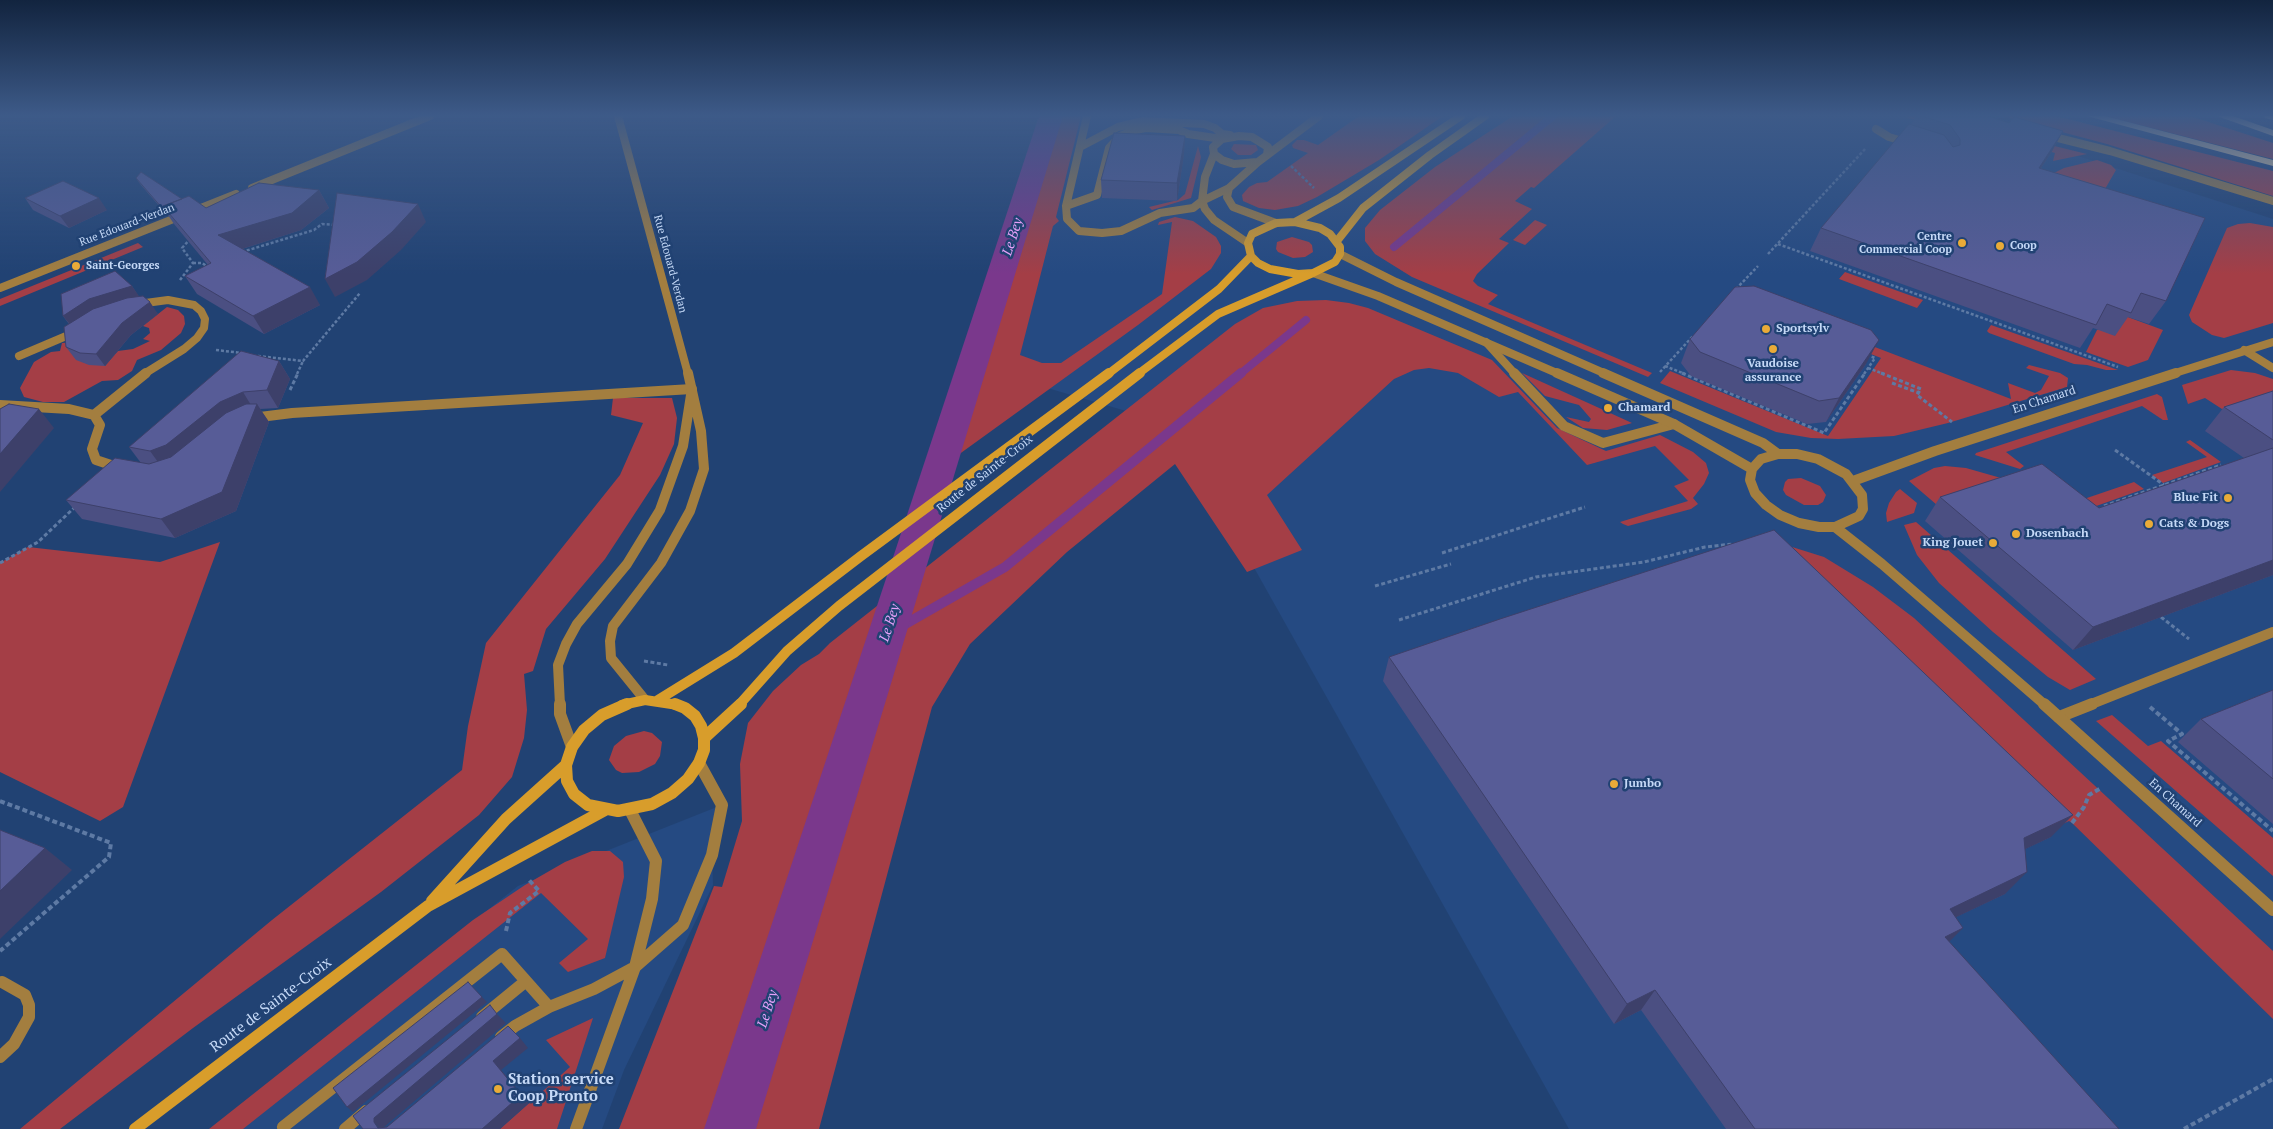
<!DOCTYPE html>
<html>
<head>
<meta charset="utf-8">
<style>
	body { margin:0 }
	canvas { display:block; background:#214273 }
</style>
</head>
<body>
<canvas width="2273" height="1129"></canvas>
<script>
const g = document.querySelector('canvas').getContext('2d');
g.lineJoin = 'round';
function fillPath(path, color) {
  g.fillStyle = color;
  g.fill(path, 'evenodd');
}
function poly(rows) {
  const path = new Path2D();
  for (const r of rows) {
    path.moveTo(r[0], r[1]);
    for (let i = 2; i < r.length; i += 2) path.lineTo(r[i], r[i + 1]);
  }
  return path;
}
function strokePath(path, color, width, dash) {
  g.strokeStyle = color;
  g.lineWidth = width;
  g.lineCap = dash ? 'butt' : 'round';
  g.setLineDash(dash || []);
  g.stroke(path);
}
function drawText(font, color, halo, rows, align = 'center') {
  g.font = font + ' "PT Serif",serif';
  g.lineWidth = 5;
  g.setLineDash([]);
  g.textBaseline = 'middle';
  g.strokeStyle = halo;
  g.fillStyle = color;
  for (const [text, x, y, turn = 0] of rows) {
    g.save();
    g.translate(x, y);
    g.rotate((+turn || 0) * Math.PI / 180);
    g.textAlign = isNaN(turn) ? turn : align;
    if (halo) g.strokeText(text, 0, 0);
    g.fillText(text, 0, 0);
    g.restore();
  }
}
fillPath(poly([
	[1078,116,1927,116,2035,142,2273,219,2273,1129,1569,1129,1174,425,1003,375],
	[722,805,712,855,713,885,624,1070,602,1129,211,1129,518,886]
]), '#254a82');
fillPath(poly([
	[1055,116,1081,116,1056,217,1059,221,1053,226,1020,355,1042,363,1061,363,1162,294,1172,222,1158,225,1159,222,1175,217,1193,221,1216,237,1221,246,1221,253,1211,269,1138,325,947,463],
	[1359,116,1443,116,1379,160,1317,197,1298,206,1275,210,1259,208,1243,201,1242,195,1249,187,1257,183,1267,182,1308,153,1293,148,1292,145,1297,140,1304,140,1318,145],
	[1513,116,1616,116,1534,188,1531,187,1515,201,1532,209,1499,239,1509,243,1477,274,1473,281,1478,286,1498,295,1488,304,1652,373,1648,377,1412,277,1375,254,1365,241,1365,228,1380,210,1435,167],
	[1909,116,1932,116,2087,154,2053,161,2055,153,2000,137,1907,118],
	[2002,116,2056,116,2273,171,2273,196,2107,144],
	[2105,116,2190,116,2273,143,2273,159],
	[1234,144,1256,145,1258,150,1251,155,1238,155,1231,149],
	[1198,146,1201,157,1191,198,1152,210,1149,207,1178,200,1185,194],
	[2097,160,2111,165,2116,170,2101,196,2044,178,2064,168],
	[1535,220,1547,225,1525,245,1513,240],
	[2250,223,2273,227,2273,323,2224,338,2212,335,2192,322,2189,315,2227,228,2238,224],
	[1292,237,1309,242,1312,245,1313,252,1305,257,1293,258,1278,252,1276,249,1277,242],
	[138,243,143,247,0,306,0,299],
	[1845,272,1923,300,1917,308,1839,279],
	[1326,300,1349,303,1368,308,1492,360,1557,428,1606,451,1660,435,1693,452,1706,463,1709,473,1704,484,1693,498,1698,504,1691,509,1628,526,1623,524,1620,522,1688,501,1674,486,1689,480,1655,446,1587,465,1518,392,1499,397,1458,373,1429,368,1414,370,1394,379,1267,495,1302,550,1247,572,1175,464,1067,552,970,644,932,707,819,1129,619,1129,714,886,722,887,742,821,740,764,748,723,773,691,801,665,819,654,830,643,1235,324,1263,308,1297,301],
	[167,307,178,310,184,316,185,324,181,333,161,350,137,360,132,371,118,380,102,381,64,402,43,402,24,397,20,388,34,362,51,352,60,351,62,343,77,342,105,366,118,351,133,349,150,341,143,339,150,333,149,328,143,326],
	[1783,312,2011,399,2008,383,2035,393,2041,390,2049,376,2026,368,2029,365,2060,373,2068,378,2067,387,1948,423,1894,436,1838,439,1811,438,1776,432,1660,383,1670,371,1828,436,1881,358,1779,318],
	[2125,316,2163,330,2148,360,2128,367,2086,352,2097,330],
	[1991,325,2118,370,2106,370,2087,365,2074,364,1989,333,1987,331],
	[2231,370,2255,373,2273,379,2273,392,2222,409,2205,398,2188,404,2182,385],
	[1522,373,1597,407,1632,423,1607,430,1583,428,1566,417,1589,422,1591,419,1579,405,1545,396],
	[2157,394,2162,397,2168,420,2163,420,2142,406,2006,452,2024,466,2020,469,1975,455,1976,453],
	[613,398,672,398,677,418,674,444,660,475,605,559,546,629,533,671,524,674,527,710,524,738,512,777,479,815,381,892,193,1028,60,1129,20,1129,272,920,462,770,468,726,486,643,620,475,643,423,611,415],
	[2190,440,2221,462,2163,483,2152,475,2207,457,2186,442],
	[1945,466,1966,468,2001,478,1937,505,1909,481,1934,468],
	[1801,478,1820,486,1826,495,1823,502,1818,505,1804,505,1786,495,1783,490,1785,482,1788,479],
	[2134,482,2144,489,2085,510,2081,500],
	[1900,489,1917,503,1914,513,1887,522,1886,513,1889,503,1896,492],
	[1916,522,2096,679,2070,690,2048,677,1993,632,1939,583,1917,555,1904,525],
	[220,542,123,807,100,821,0,772,0,563,28,547,160,562],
	[1789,546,1824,557,1842,568,1873,587,1914,618,2273,951,2273,1019,2072,823,2069,821,2045,832],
	[2112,715,2148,746,2161,741,2273,838,2273,876,2096,721],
	[644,731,652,733,662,742,660,756,655,764,639,772,622,773,616,770,609,760,614,746,626,736],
	[592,851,610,851,623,862,624,877,605,958,568,972,559,963,588,939,541,893,243,1129,209,1129,473,920,525,885,565,862],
	[593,1018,557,1129,500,1129,570,1067,546,1040]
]), '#a43e46');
strokePath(poly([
	[1394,247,1553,116],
	[1240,374,1306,320]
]), '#7a388c', 8);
strokePath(poly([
	[888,634,1005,567,1241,373]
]), '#7a388c', 10);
fillPath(poly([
	[1039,116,1063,116,756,1129,704,1129,1039,116]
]), '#7a388c');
strokePath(poly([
	[1291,166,1314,188],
	[1778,244,2118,367],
	[242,252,314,230,322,224,335,225],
	[1768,254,1866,148],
	[193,263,202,263,208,267],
	[180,280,193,263,182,248,191,238],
	[1736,289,1758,266],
	[216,350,242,353],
	[258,356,303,361,360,293],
	[1665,366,1685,374],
	[1868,368,1884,374],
	[1660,372,1693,336],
	[297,374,303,361],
	[1864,374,1875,358,1867,355]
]), '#5e7aa4', 2.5, [3, 2]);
strokePath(poly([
	[1682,373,1824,433,1865,373],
	[1881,373,1921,389,1917,395,1952,422],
	[1892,383,1919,393],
	[290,390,298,373],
	[2115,450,2164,485],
	[2104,506,2221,465],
	[1442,553,1585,507],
	[0,563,38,542,75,507],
	[1375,586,1451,564],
	[2161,617,2189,639],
	[1399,620,1536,577,1644,562,1705,547,1733,544],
	[644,661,668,665]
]), '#5e7aa4', 3, [4, 2.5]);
strokePath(poly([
	[2150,707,2182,734,2168,741,2273,831],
	[0,801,111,843,109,857,0,951],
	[2072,823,2084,807,2089,795,2101,788],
	[506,931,510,913,539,891,529,880],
	[2184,1129,2273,1079]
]), '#5e7aa4', 4, [5, 3]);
strokePath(poly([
	[1087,116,1066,206,1067,219,1079,231,1102,233,1121,231,1160,213,1193,208,1202,201,1229,188],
	[1876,129,1889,137,1909,143],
	[1222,139,1213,147,1214,154,1205,177,1202,201,1205,209,1214,220,1248,243],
	[1080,147,1118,127,1143,121,1204,124,1215,128,1222,134,1230,135],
	[1214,154,1222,160,1234,164,1257,162],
	[1066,206,1097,195,1109,148,1120,136,1135,130,1146,128,1179,130,1188,134,1222,139,1239,136,1252,137,1268,147,1267,155],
	[1276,223,1233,207,1227,197,1229,188,1258,162,1319,116],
	[138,304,168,300,194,305,201,311,205,319,204,328,197,338,184,349,144,374],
	[1486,342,1515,374],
	[2244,350,2273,368],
	[19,356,78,331]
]), '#a37e3f', 8);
strokePath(poly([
	[1514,373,1564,426,1603,443,1674,424],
	[0,405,69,409,94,415,100,425,92,449,96,460,120,468],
	[94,415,146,373],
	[252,418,292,413,692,389],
	[2089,705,2273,632]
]), '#a37e3f', 10);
strokePath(poly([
	[2059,717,2092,704],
	[482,1017,526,981],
	[501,1037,515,1026,549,1007],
	[0,1057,14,1044,29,1017,29,1005,25,995,2,982],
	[284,1129,283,1127,502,954,549,1007,594,989,635,967,652,899,656,861,630,810],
	[345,1129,366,1111],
	[576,1129,635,967,683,925,712,855,722,805,699,763]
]), '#a37e3f', 12);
strokePath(poly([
	[618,116,688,374],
	[2046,135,2110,151,2273,201],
	[252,188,430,116],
	[1340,254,1396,282,1606,374],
	[1313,273,1378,296,1559,374],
	[0,288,236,194],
	[2172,374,2273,342]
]), '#a37e3f', 8);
strokePath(poly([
	[1557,373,1674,424,1752,469],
	[1603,373,1763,443,1778,454],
	[1778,454,1797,454,1818,459,1846,474,1862,495,1863,509,1859,516,1835,527,1819,527,1799,523,1780,515,1766,505,1755,493,1750,480,1752,469,1761,459,1778,454],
	[1853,481,1935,451,2176,373],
	[1835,527,1882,564,2045,705],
	[645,700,611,658,610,641,613,626,661,563,690,511,704,469,701,431,688,373],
	[560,705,558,665,566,644,577,624,627,564,660,510,683,446,691,395]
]), '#a37e3f', 10);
strokePath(poly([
	[560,704,560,714,572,747],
	[2044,704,2273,910]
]), '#a37e3f', 12);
strokePath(poly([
	[1295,222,1320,228,1330,234,1340,247,1340,254,1335,262,1313,273,1298,274,1270,269,1258,263,1251,256,1248,243,1252,234,1276,223,1295,222],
	[1295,222,1339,198,1461,116],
	[1337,241,1363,208,1430,155,1485,116],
	[1108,374,1219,289,1251,256],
	[1138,374,1218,314,1313,273]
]), '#d89d2b', 8);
strokePath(poly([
	[658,700,734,653,861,556,1109,373],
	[622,705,645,700,678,705],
	[739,705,787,651,839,606,1140,373]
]), '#d89d2b', 10);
strokePath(poly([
	[627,704,602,715,584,730,572,747,566,765,567,781,574,794,588,805,618,811,652,804,672,793,688,779,699,763,704,750,704,738,701,726,695,716,685,708,675,704],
	[704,738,741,704],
	[432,901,506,819,566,765],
	[135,1129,428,906,605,810]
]), '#d89d2b', 12);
fillPath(poly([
	[2087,116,2105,116,2273,160,2273,166,2087,116],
	[2217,116,2233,116,2273,130,2273,136,2217,116],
	[2264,116,2273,116,2273,120,2265,118,2264,116]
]), '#fcd9a0');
fillPath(poly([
	[1916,116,1987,116,2009,123,2063,131,2051,153,2041,168,2166,301,2149,324,2128,317,2115,336,2093,328,2080,348,1810,251,1821,228,1911,125],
	[1185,136,1184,154,1177,201,1102,198,1101,180],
	[136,178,182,199,206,208,319,190,329,208,301,230,242,249,320,305,264,334,197,294,185,276,208,265,174,224,168,215,167,215,140,184],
	[25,198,107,210,69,228,33,210],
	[132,286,139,297,158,314,131,335,105,366,89,365,76,360,66,347,69,324,63,316],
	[1690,339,1866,364,1826,422,1807,424,1691,376,1681,363],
	[279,361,290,379,278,408,260,409,269,422,236,511,175,538,82,519,66,500,141,463,129,447],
	[2273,391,2273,575,2073,650,1925,521,1940,497,2099,508,2244,458,2205,431,2224,407],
	[1389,657,2051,837,2025,849,2005,894,1956,917,1949,942,2119,1129,1726,1129,1641,1010,1614,1024,1383,681],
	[2273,690,2273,824,2178,742,2201,719]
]), '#4b4f82');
fillPath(poly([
	[2063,131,2051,153,2026,190,2039,168],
	[1185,136,1184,154,1177,201,1177,183],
	[319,190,329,208,301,230,229,253,218,235],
	[99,198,107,210,69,228,60,216],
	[418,204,426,222,401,250,367,280,335,297,325,279],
	[164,208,168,215,167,215,163,209],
	[132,286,141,299,73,328,63,316,89,299],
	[310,287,320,305,264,334,253,316],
	[150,302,158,314,131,335,105,366,96,354,122,323],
	[1879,340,1866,364,1826,422,1839,398],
	[279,361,290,379,278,408,267,390],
	[243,392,254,410,257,404,269,422,236,511,175,538,161,519,163,469,150,451,220,402],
	[39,409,54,428,0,492,0,454],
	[2273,560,2273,575,2073,650,2093,627],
	[2073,815,2051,837,2002,860,2024,838],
	[45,848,72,870,0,939,0,891],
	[2027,872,2005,894,1929,930,1950,909],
	[1963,928,1942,949,1945,937],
	[1655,990,1641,1010,1614,1024,1627,1004],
	[482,997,487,1002,353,1112,347,1107],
	[497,1014,506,1023,384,1127,384,1129,380,1129,374,1122,374,1118],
	[520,1038,528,1048,501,1070,529,1103,500,1129,482,1129,493,1061]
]), '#3d406a');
const building = poly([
	[1922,116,1987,116,2009,123,2014,117,2063,131,2039,168,2205,218,2166,301,2141,293,2131,313,2107,304,2096,325,1821,228,1909,124,1944,135,1953,147,1960,145,1960,139,1950,125,1922,116],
	[1114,133,1185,136,1177,183,1101,180,1114,133],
	[141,172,182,199,163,206,165,208,163,209,136,178,141,172],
	[63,181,99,198,60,216,25,198,63,181],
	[259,183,319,190,292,213,218,235,310,287,253,316,185,276,211,263,163,206,189,196,206,208,259,183],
	[337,193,418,204,392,232,357,262,325,279,337,193],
	[115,271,132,286,89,299,63,316,61,294,115,271],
	[1754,286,1871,330,1879,340,1839,398,1819,401,1700,352,1690,339,1735,287,1754,286],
	[143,296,150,302,122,323,96,354,80,353,66,347,64,327,93,309,127,298,143,296],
	[241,351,279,361,267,390,243,392,220,402,166,445,150,451,129,447,241,351],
	[2273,391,2273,440,2224,407,2273,391],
	[9,404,39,409,0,454,0,409,9,404],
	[246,404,257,404,222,492,161,519,66,500,115,458,149,464,171,457,226,413,246,404],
	[2273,448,2273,560,2093,627,1940,497,2042,464,2099,508,2273,448],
	[1774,530,2073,815,2024,838,2027,872,1950,909,1963,928,1945,937,2119,1129,1755,1129,1655,990,1627,1004,1389,657,1500,619,1774,530],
	[2273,690,2273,779,2201,719,2273,690],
	[0,830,45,848,0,891,0,830],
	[468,982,482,997,347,1107,333,1088,468,982],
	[490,1005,497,1014,374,1118,374,1122,378,1128,387,1127,508,1026,520,1038,493,1061,521,1095,482,1129,363,1129,353,1116,490,1005]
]);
fillPath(building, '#575c97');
strokePath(building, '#3d406a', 1);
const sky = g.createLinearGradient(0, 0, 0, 274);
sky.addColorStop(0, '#12243f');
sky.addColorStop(0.42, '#3d5a88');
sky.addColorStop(1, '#3d5a8800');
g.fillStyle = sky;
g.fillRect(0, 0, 2273, 274);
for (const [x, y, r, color] of [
	[1962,243,5,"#e9ab38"],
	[2000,246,5,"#e9ab38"],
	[76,266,5,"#e9ab38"],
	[1766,329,5,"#e9ab38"],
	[1773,349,5,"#e9ab38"],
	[1608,408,5,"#e9ab38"],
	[2228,498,5,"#e9ab38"],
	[2149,524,5,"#e9ab38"],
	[2016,534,5,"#e9ab38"],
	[1993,543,5,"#e9ab38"],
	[1614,784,5,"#e9ab38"],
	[498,1089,5,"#e9ab38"]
]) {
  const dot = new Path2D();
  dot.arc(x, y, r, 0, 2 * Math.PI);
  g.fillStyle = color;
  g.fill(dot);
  strokePath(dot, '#214273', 2);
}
drawText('11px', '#c5d9f7', '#214273', [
	["Rue Edouard-Verdan",127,225,-21],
	["Rue Edouard-Verdan",670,264,75]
]);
drawText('bold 11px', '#c5d9f7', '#214273', [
	["Centre",1952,237,"right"],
	["Commercial Coop",1952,250,"right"],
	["Coop",2010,246],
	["Saint-Georges",86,266]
], 'left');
drawText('bold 12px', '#c5d9f7', '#214273', [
	["Sportsylv",1776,329],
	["Vaudoise",1773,364,"center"],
	["assurance",1773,378,"center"],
	["Chamard",1618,408],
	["Blue Fit",2218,498,"right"],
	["Cats & Dogs",2159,524],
	["Dosenbach",2026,534],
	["King Jouet",1983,543,"right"],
	["Jumbo",1624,784]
], 'left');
drawText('12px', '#c5d9f7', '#214273', [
	["En Chamard",2044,400,-18],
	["Route de Sainte-Croix",985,474,-38],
	["En Chamard",2175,803,42]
]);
drawText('italic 14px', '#e5a0f8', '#214273', [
	["Le Bey",1013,237,-72],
	["Le Bey",890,623,-72],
	["Le Bey",768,1009,-72]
]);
drawText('15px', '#c5d9f7', '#214273', [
	["Route de Sainte-Croix",271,1005,-37]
]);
drawText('bold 15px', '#c5d9f7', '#214273', [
	["Station service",508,1080],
	["Coop Pronto",508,1097]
], 'left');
</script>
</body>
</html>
